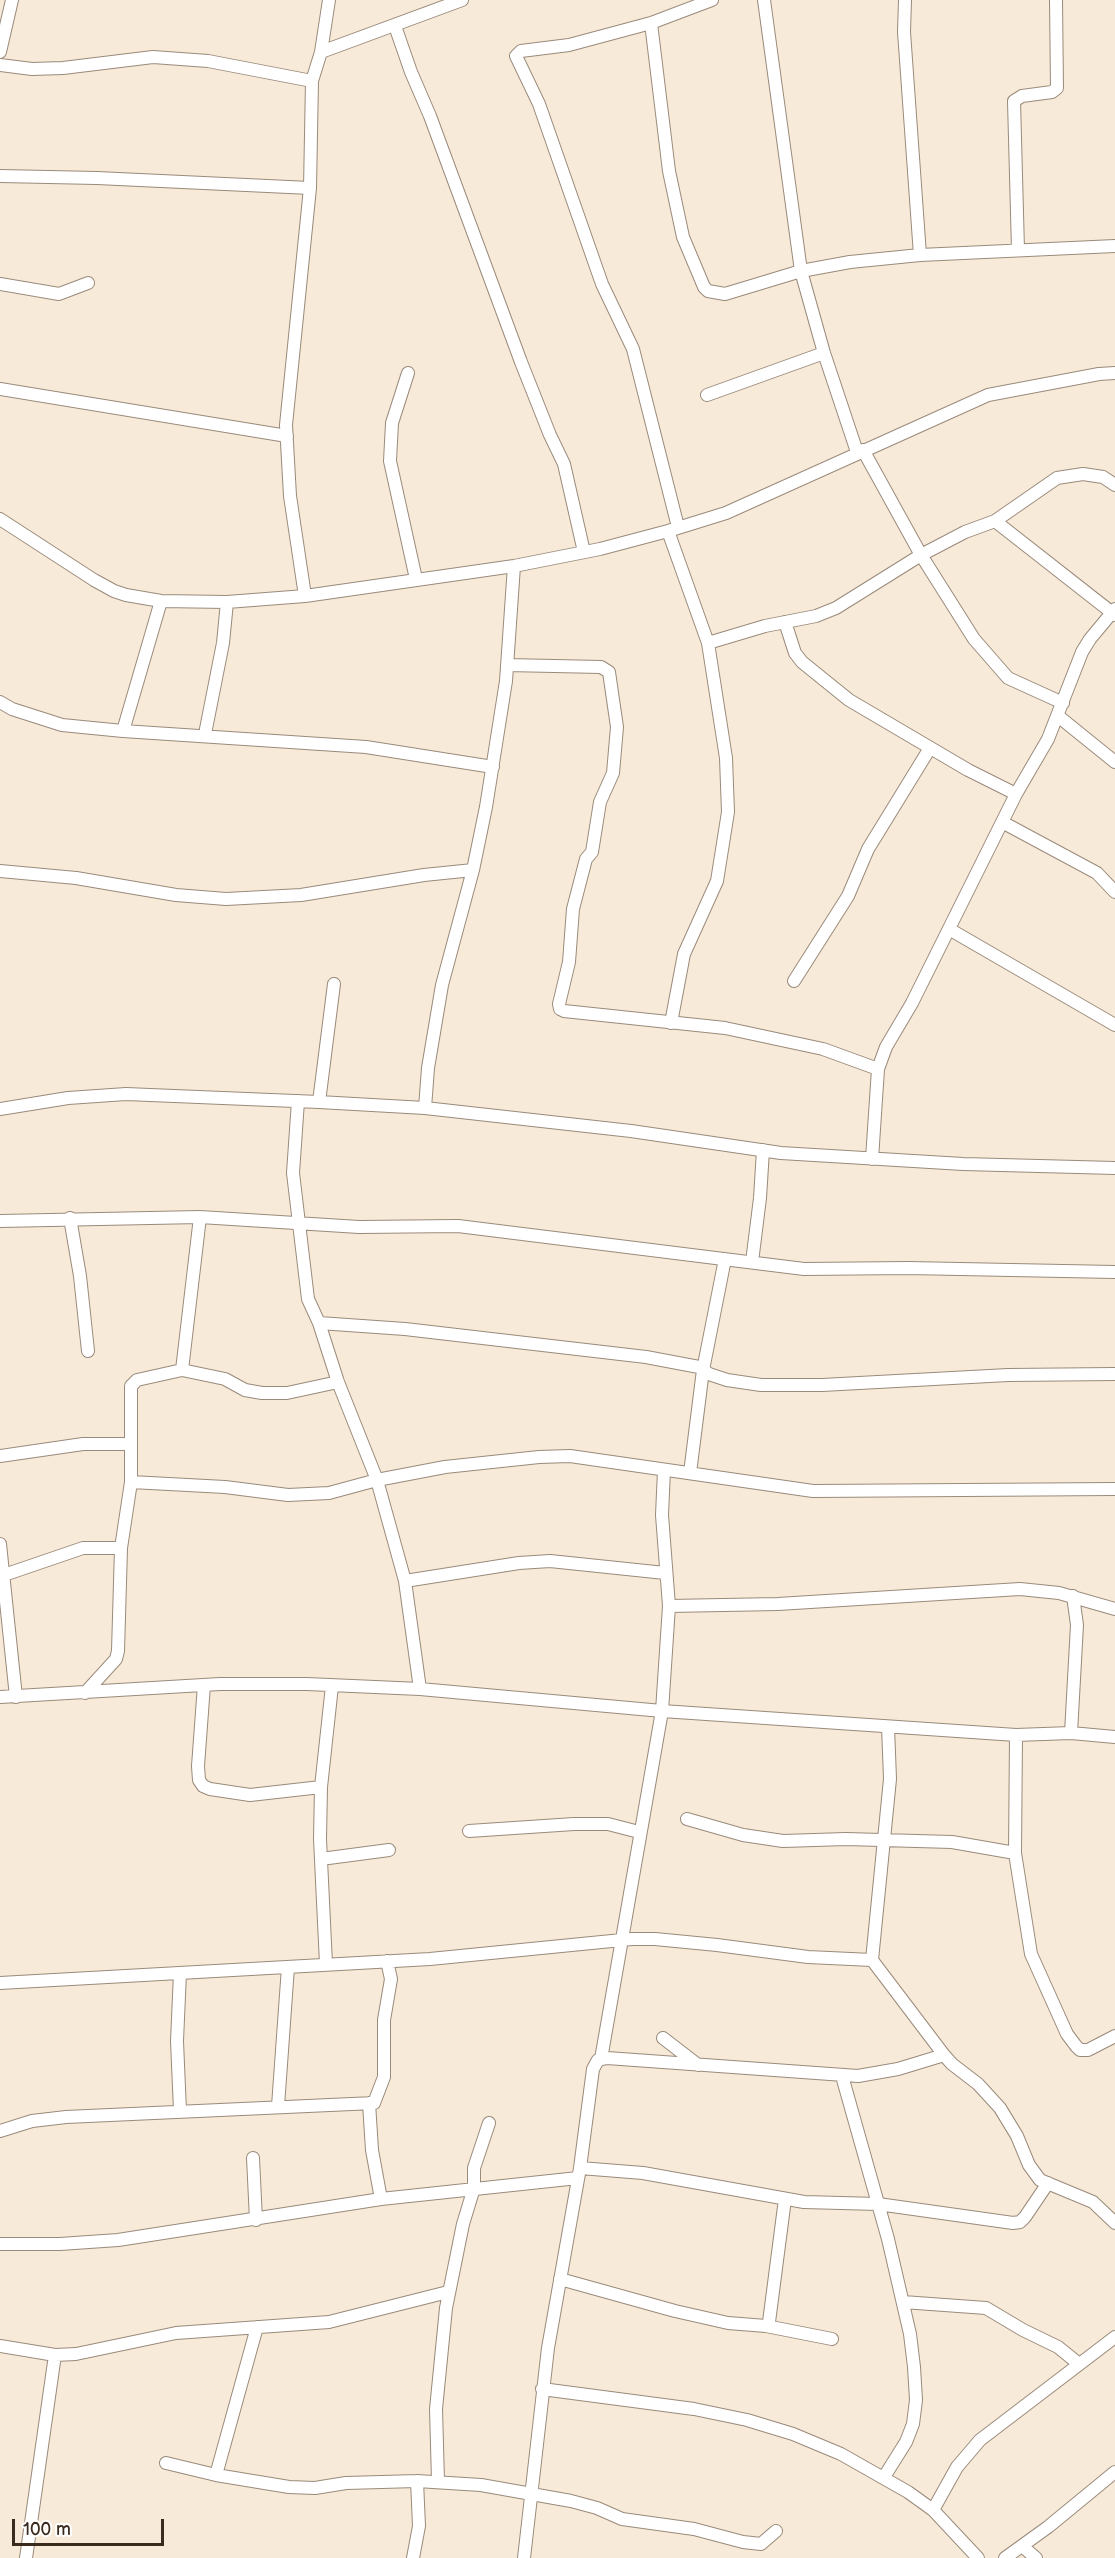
<!DOCTYPE html>
<html>
<head>
<meta charset="utf-8">
<style>
	body { margin:0 }
	#map { position:relative; width:1115px; height:2558px; overflow:hidden; background:#f8ead8; font-family:"Balsamiq Sans",sans-serif }
	canvas { display:block }
	.scale { position:absolute; left:12px; top:2519px; width:152px; height:27px; box-sizing:border-box; border:3px solid #3b2a1e; border-top:0; padding-left:8px; font-size:18px; line-height:21px; white-space:nowrap; color:#3b2a1e; -webkit-text-stroke:4px #fff; paint-order:stroke }
</style>
</head>
<body>
<div id="map">
<canvas width="1115" height="2558"></canvas>
<div class="scale">100 m</div>
</div>
<script>
const g = document.querySelector('canvas').getContext('2d');
g.lineJoin = 'round';
function poly(rows) {
  const path = new Path2D();
  for (const r of rows) {
    path.moveTo(r[0], r[1]);
    for (let i = 2; i < r.length; i += 2) path.lineTo(r[i], r[i + 1]);
  }
  return path;
}
function strokePath(path, color, width, dash) {
  g.strokeStyle = color;
  g.lineWidth = width;
  g.lineCap = dash ? 'butt' : 'round';
  g.setLineDash(dash || []);
  g.stroke(path);
}
const minor = poly([
	[764,0,801,271,824,353,857,452],
	[905,0,904,32,920,255],
	[651,23,669,171,683,237,704,287,708,291,725,294,801,271,850,262,920,255,1115,246],
	[395,26,411,72,430,116,521,362,550,435,564,464,584,552],
	[0,52,12,0],
	[321,52,462,0],
	[0,65,32,69,63,68,153,57,208,61,312,81],
	[0,176,97,178,310,188],
	[1018,250,1014,101,1022,96,1052,92,1057,88,1056,0],
	[0,284,59,294,88,283],
	[408,373,392,423,390,461,416,579],
	[0,389,287,436],
	[707,395,824,353],
	[863,450,921,555,974,639,1008,678,1063,703],
	[0,519,94,580,114,591,126,595,161,601,227,602,305,596,514,566,600,549,668,531,726,513,988,395,1099,374,1115,373],
	[995,521,1115,615],
	[678,527,633,349,602,284,539,104,516,56,521,51,569,45,651,23,712,0],
	[668,531,708,643,765,626,816,616,836,608,921,555,965,532,995,521,1057,478,1083,474,1103,477,1115,485],
	[305,596,290,496,286,425,310,188,312,81,321,52,329,0],
	[785,622,795,653,802,662,849,700,968,770,1016,794],
	[507,665,601,667,609,672,617,727,613,773,600,802,592,852,586,859,573,909,569,962,559,1004,560,1009,564,1011,725,1028,823,1049,878,1069],
	[0,702,12,709,62,725,123,731,366,747,493,767],
	[1058,716,1115,762],
	[123,731,161,601],
	[205,734,223,643,227,602],
	[1002,822,1097,873,1115,892],
	[0,871,76,878,176,895,226,899,301,895,424,875,473,870,486,807,506,681,514,566],
	[949,929,1115,1025],
	[794,981,848,896,868,849,930,748],
	[671,1023,684,954,717,881,728,812,726,758,708,643],
	[298,1101,293,1173,308,1299,319,1323,338,1382,377,1480,405,1581,420,1689],
	[319,1102,334,984],
	[425,1108,428,1068,442,985,473,870],
	[0,1109,68,1098,126,1094,319,1102,425,1108,631,1131,781,1153,963,1164,1115,1168],
	[872,1159,878,1069,886,1047,912,1003,1016,794,1048,739,1082,652,1090,639,1115,609],
	[70,1218,80,1276,88,1351],
	[0,1221,200,1217,359,1227,458,1226,804,1269,908,1268,1115,1272],
	[752,1262,760,1198,763,1150],
	[319,1323,405,1329,646,1357,699,1367,709,1374,727,1380,761,1385,822,1385,1008,1375,1115,1374],
	[182,1370,225,1379,245,1390,262,1393,287,1393,338,1382],
	[0,1456,83,1444,131,1444],
	[690,1473,703,1370,725,1259],
	[131,1482,225,1487,288,1495,329,1493,377,1480,445,1467,539,1457,570,1456,813,1491,1115,1489],
	[0,1544,16,1697],
	[4,1575,83,1548,121,1548],
	[405,1581,519,1563,550,1561,665,1573],
	[669,1606,778,1604,1020,1589,1059,1593,1115,1609],
	[204,1685,198,1766,199,1780,203,1786,210,1789,250,1795,321,1787],
	[85,1693,116,1659,118,1651,121,1548,131,1482,131,1386,137,1380,182,1370,200,1217],
	[0,1697,220,1684,307,1684,420,1689,662,1711,1016,1735,1071,1733,1115,1737],
	[888,1727,890,1779,872,1960,944,2055],
	[1071,1733,1077,1625,1073,1596],
	[1016,1735,1015,1853,1031,1954,1067,2034,1076,2046,1080,2050,1088,2050,1115,2036],
	[687,1819,743,1835,783,1841,846,1839,952,1842,1015,1853],
	[469,1831,574,1824,608,1824,639,1832],
	[321,1859,389,1850],
	[326,1964,320,1839,321,1787,332,1686],
	[0,1983,430,1959,632,1939,655,1939,717,1945,808,1957,872,1960],
	[663,2038,698,2065],
	[601,2059,662,1711,669,1606,662,1515,664,1470],
	[842,2076,888,2239,910,2334,914,2367,916,2400,913,2424,906,2442,884,2477],
	[369,2103,372,2150,381,2199],
	[278,2106,288,1967],
	[180,2111,177,2041,180,1973],
	[0,2131,32,2121,66,2117,374,2103,384,2077,384,2020,391,1979,387,1961],
	[253,2158,256,2220],
	[580,2168,643,2173,804,2202,878,2204,1013,2223,1020,2222,1025,2217,1048,2183],
	[0,2244,60,2244,118,2240,381,2199,578,2178],
	[560,2279,675,2311,728,2323,766,2326,769,2322,785,2199],
	[903,2302,986,2308,1023,2330,1058,2347,1079,2364],
	[766,2326,832,2339],
	[0,2346,55,2355,76,2354,176,2333,329,2322,448,2292],
	[542,2389,694,2409,747,2420,793,2434,841,2454,908,2492,933,2510,978,2558],
	[166,2463,216,2475,289,2487,315,2488,346,2483,417,2481,481,2485,571,2501,597,2508,622,2519,694,2529,743,2542,761,2544,776,2531],
	[216,2475,257,2327],
	[438,2481,436,2409,446,2308,463,2224,474,2188,474,2168,489,2123],
	[933,2510,957,2467,980,2440,1115,2337],
	[1022,2546,1036,2558],
	[26,2558,55,2355],
	[413,2558,419,2526,417,2481],
	[524,2558,548,2348,580,2168,593,2069,598,2060,607,2058,858,2076,898,2069,944,2055,952,2064,978,2084,1000,2108,1017,2136,1029,2165,1040,2180,1093,2202,1115,2223],
	[1005,2558,1048,2527,1115,2472]
]);
strokePath(minor, '#9a8a7b', 14);
strokePath(minor, '#fff', 12);
</script>
</body>
</html>
